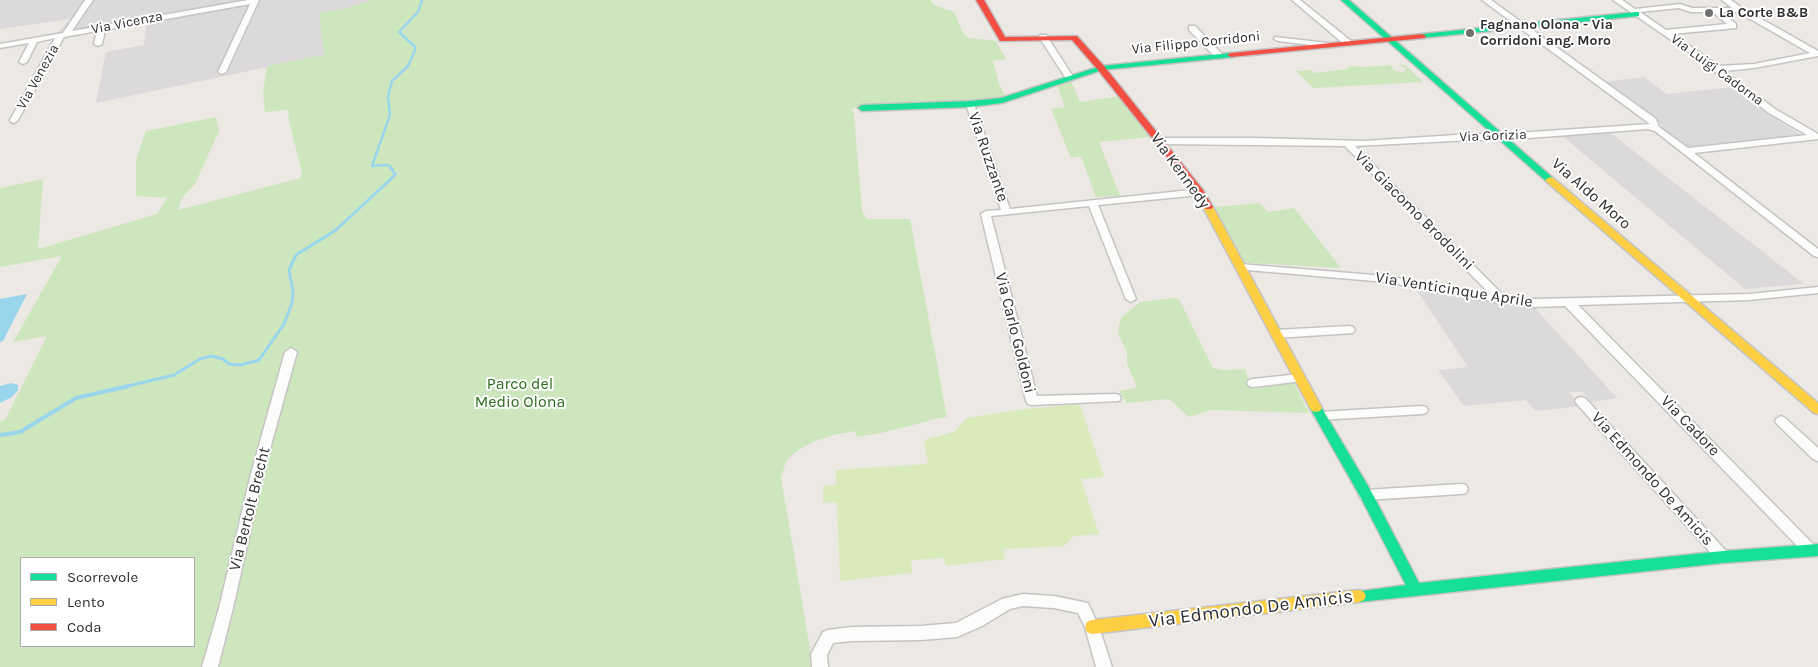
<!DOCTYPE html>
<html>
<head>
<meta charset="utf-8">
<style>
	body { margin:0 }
	#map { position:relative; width:1818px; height:667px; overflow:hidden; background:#ece8e4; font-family:Karla,sans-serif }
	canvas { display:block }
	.legend { position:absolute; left:20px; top:557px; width:175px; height:90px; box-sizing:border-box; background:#fff; border:1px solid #ababab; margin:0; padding:6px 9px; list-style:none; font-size:15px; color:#2e2e2e }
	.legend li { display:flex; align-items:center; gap:10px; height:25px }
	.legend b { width:25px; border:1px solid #ababab }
</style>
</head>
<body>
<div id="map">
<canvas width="1818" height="667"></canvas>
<ul class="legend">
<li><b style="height:6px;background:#16e098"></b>Scorrevole</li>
<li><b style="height:6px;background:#ffcf43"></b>Lento</li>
<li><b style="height:6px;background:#f24e42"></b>Coda</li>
</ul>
</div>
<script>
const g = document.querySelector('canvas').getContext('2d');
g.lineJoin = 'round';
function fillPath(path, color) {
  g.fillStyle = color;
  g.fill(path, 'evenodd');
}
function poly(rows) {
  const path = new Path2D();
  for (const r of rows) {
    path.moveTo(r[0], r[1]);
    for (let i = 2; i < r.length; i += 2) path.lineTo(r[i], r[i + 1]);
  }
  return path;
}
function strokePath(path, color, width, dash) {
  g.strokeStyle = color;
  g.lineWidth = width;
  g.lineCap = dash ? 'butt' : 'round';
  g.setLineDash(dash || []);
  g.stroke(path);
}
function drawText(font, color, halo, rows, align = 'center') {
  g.font = font + ' Karla,sans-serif';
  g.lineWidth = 4;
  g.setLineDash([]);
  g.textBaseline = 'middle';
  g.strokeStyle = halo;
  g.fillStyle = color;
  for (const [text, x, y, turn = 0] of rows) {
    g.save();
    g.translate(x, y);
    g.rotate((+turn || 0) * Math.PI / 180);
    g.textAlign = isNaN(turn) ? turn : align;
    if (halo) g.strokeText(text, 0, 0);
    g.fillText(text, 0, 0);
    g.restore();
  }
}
fillPath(poly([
	[0,0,372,0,344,9,319,13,325,55,96,103,106,52,144,45,147,19,55,35,70,19,0,29],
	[1644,77,1667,94,1732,87,1760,109,1803,136,1688,148,1662,128,1662,125,1606,82],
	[1608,131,1804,284,1745,289,1561,135],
	[1414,286,1535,308,1617,398,1591,402,1583,392,1569,392,1581,406,1535,411,1526,400,1464,406,1438,370,1468,367]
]), '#dcd9db');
fillPath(poly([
	[372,0,930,0,934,5,954,12,963,33,968,38,996,41,1006,59,993,61,999,84,1006,97,975,102,852,108,854,115,862,211,867,219,910,219,947,417,929,420,929,421,881,433,857,437,855,431,834,435,815,441,799,449,786,461,781,478,813,667,0,667,0,422,5,420,47,336,13,342,62,256,0,267,0,188,43,179,38,249,157,214,167,198,136,196,136,160,146,131,216,117,219,131,195,184,182,198,178,210,301,178,302,173,289,121,288,110,265,112,263,93,267,66,324,55,319,13,344,9],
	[21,558,194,558,194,646,21,646],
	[1390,65,1395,71,1404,72,1406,68,1398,65,1405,65,1423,82,1313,88,1296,71,1311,70,1314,73,1347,69,1351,66,1365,67],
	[1071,81,1080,102,1120,96,1151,137,1099,142,1120,196,1096,197,1081,156,1071,158,1051,109,1065,107,1057,85],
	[1260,203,1268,212,1294,208,1341,268,1249,263,1243,262,1214,207],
	[1174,298,1179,299,1213,368,1223,370,1245,369,1251,388,1294,383,1309,413,1211,410,1189,417,1169,399,1127,403,1119,391,1136,388,1136,384,1127,364,1127,352,1118,333,1119,325,1122,317,1140,302]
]), '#cee6be');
fillPath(poly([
	[1080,404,1104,477,1081,479,1099,534,1074,536,1064,546,1003,549,1005,559,946,566,944,558,911,560,912,573,840,581,837,502,823,503,823,486,836,485,836,470,928,464,924,440,954,432,967,418,1018,410]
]), '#d9eabb');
fillPath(poly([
	[27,294,3,341,0,342,0,299],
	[11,383,18,385,18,390,12,397,0,403,0,386]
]), '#99d6ec');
strokePath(poly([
	[392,169,389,165,372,166,390,115,388,96,392,81,408,66,415,50,415,47,399,32,418,12,422,0]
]), '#99d6ec', 2.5);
strokePath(poly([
	[124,387,174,375,200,359,211,356,223,359,229,364,241,365,259,360,284,324,292,303,293,292,289,270,296,255,336,230,393,177,395,174,391,168]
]), '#99d6ec', 3);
strokePath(poly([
	[0,435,20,432,76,398,129,386]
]), '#99d6ec', 4);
const street = poly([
	[85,0,93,0,72,31,248,0,259,0,226,72,222,74,218,72,250,4,105,30,102,44,98,46,94,44,97,31,64,37,18,120,14,123,11,122,10,120,55,38,37,42,27,62,23,64,19,62,29,43,0,48,0,44,63,33,85,0],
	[1292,0,1300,0,1351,41,1351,45,1345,45,1292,0],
	[1482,0,1491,0,1656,119,1659,127,1688,148,1807,135,1769,113,1693,55,1613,0,1622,0,1635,9,1680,4,1692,8,1732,8,1722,0,1731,0,1742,8,1818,51,1818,56,1754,68,1724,71,1775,109,1818,134,1818,139,1694,153,1818,249,1818,257,1814,256,1655,131,1648,129,1502,140,1471,140,1355,146,1505,297,1535,299,1749,294,1818,287,1818,293,1749,300,1578,305,1815,546,1817,550,1815,554,1810,556,1805,554,1565,306,1535,307,1502,303,1386,282,1236,269,1235,267,1240,264,1386,276,1490,294,1345,146,1160,144,1156,141,1160,138,1256,138,1364,141,1471,134,1502,134,1650,124,1482,0],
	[1679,8,1691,12,1713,12,1727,24,1666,30,1640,12,1679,8],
	[1722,12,1738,12,1810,53,1754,64,1719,66,1672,34,1736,28,1736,24,1722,12],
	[1189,26,1195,26,1222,54,1222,58,1216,58,1189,30,1189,26],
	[1040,35,1046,35,1074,78,1073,80,1067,80,1039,37,1040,35],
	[1275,37,1328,43,1332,45,1328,47,1278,41,1274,39,1275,37],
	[970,101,974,104,1010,209,1200,189,1205,192,1200,195,1098,205,1136,299,1131,302,1126,299,1089,206,991,216,1037,396,1115,394,1119,395,1121,398,1119,401,1032,405,1028,404,1026,401,981,214,986,211,1001,210,966,104,970,101],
	[1349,326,1353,327,1355,330,1353,333,1276,338,1270,334,1276,330,1349,326],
	[291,348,297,352,263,474,233,608,218,667,202,667,219,608,251,474,285,352,291,348],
	[1299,374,1303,375,1305,378,1303,381,1253,387,1249,386,1247,383,1249,380,1253,379,1299,374],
	[1581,397,1585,398,1728,553,1730,557,1728,561,1723,563,1718,561,1577,404,1575,401,1577,398,1581,397],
	[1422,406,1426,407,1428,410,1426,413,1422,414,1320,420,1316,419,1314,416,1316,413,1320,412,1422,406],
	[1781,416,1785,418,1818,448,1818,461,1813,459,1777,424,1775,421,1777,418,1781,416],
	[1461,484,1466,485,1468,489,1466,493,1461,494,1366,500,1361,499,1359,495,1361,491,1366,490,1461,484],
	[1023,594,1054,596,1088,603,1099,627,1112,667,1096,667,1085,627,1078,613,1054,608,1023,606,1010,609,982,626,957,637,921,640,852,641,833,643,827,655,828,667,812,667,811,654,823,632,828,630,852,627,921,626,956,623,1002,599,1023,594]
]);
const fast = poly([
	[1341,0,1349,0,1553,178,1553,182,1547,182,1341,0],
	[1636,12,1639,12,1639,16,1422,38,1418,36,1422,34,1636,12],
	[1231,53,1235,55,1234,57,1102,70,1002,103,970,107,862,111,858,108,862,105,970,101,1001,98,1101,66,1231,53],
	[1316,404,1320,405,1371,491,1419,583,1723,551,1818,544,1818,556,1723,563,1359,602,1354,600,1352,596,1354,592,1406,585,1361,498,1310,408,1312,405,1316,404]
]);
const slow = poly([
	[1550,177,1553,178,1818,403,1818,414,1814,413,1547,182,1545,180,1550,177],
	[1208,204,1213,207,1322,408,1320,411,1316,412,1312,411,1310,408,1203,207,1208,204],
	[1359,590,1364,592,1366,596,1364,600,1359,602,1092,634,1087,632,1085,627,1087,622,1092,620,1359,590]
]);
const jam = poly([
	[976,0,984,0,1005,37,1077,36,1104,66,1203,190,1213,207,1211,209,1205,209,1196,193,1098,70,1072,40,1000,41,976,0],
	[1422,34,1426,36,1425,38,1231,57,1227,55,1231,53,1422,34]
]);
strokePath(street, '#c5c4c5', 3);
strokePath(fast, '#c5c4c5', 3);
strokePath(slow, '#c5c4c5', 3);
strokePath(jam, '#c5c4c5', 3);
fillPath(street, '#fcfcfb');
fillPath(fast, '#16e098');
fillPath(slow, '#ffcf43');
fillPath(jam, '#f24e42');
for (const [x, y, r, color] of [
	[1709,13,5,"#706f6e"],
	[1470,33,5,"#706f6e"]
]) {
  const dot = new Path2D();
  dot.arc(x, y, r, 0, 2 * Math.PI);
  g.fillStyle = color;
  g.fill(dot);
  strokePath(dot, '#fff', 2);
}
drawText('bold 14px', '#2e2e2e', '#fff', [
	["La Corte B&B",1719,13],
	["Fagnano Olona - Via",1480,25],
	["Corridoni ang. Moro",1480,41]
], 'left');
drawText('14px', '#2e2e2e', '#fff', [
	["Via Vicenza",127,23,-11],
	["Via Filippo Corridoni",1196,43,-6],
	["Via Luigi Cadorna",1717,70,36],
	["Via Venezia",38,77,-61],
	["Via Gorizia",1493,136,-2]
]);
drawText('16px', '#2e2e2e', '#fff', [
	["Via Ruzzante",988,157,71],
	["Via Kennedy",1180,171,54],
	["Via Aldo Moro",1591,194,41],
	["Via Giacomo Brodolini",1414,211,45],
	["Via Venticinque Aprile",1454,290,9],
	["Via Carlo Goldoni",1015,333,76],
	["Via Cadore",1690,426,46],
	["Via Edmondo De Amicis",1652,479,48],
	["Via Bertolt Brecht",250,509,-76]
]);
drawText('16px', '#2c6e1b', '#fff', [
	["Parco del",520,384],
	["Medio Olona",520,402]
]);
drawText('19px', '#2e2e2e', '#fff', [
	["Via Edmondo De Amicis",1251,609,-7]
]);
</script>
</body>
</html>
